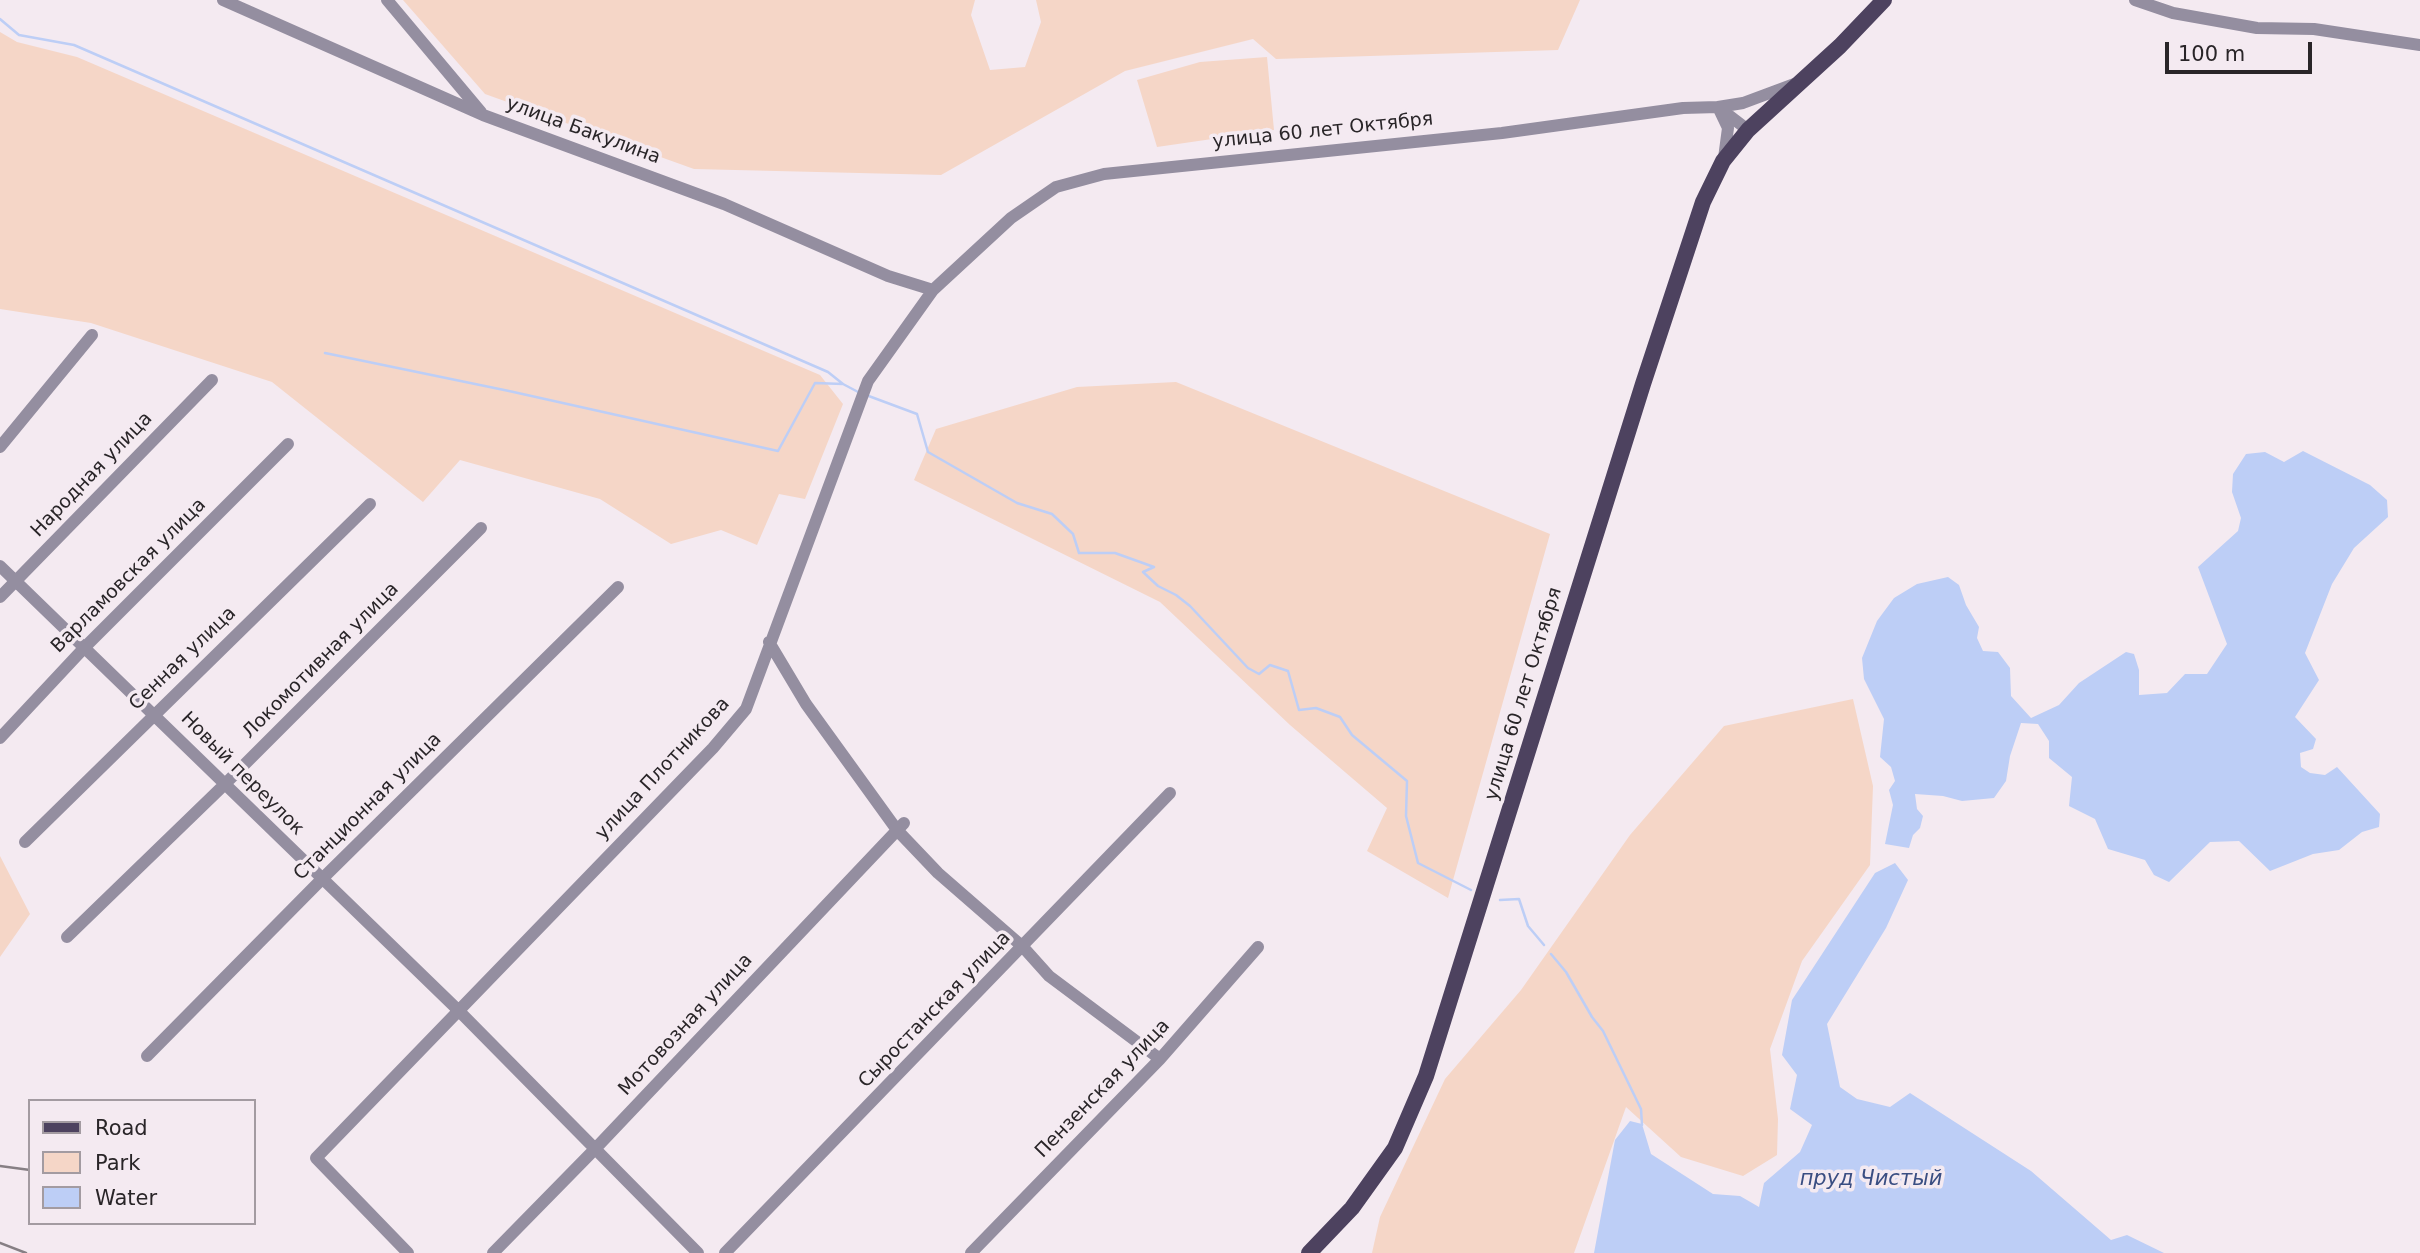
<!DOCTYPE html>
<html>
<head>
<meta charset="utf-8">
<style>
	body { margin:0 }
	#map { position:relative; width:2420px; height:1253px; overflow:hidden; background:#f4eaf1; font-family:"DejaVu Sans",sans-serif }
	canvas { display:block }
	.legend { position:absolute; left:28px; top:1099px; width:228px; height:126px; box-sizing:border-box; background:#f4eaf1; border:2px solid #a39ba1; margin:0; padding:9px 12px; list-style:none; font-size:21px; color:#292528 }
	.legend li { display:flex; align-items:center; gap:14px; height:35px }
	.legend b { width:35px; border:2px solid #a39ba1 }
	.scale { position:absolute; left:2165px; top:42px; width:147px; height:32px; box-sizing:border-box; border:4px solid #292528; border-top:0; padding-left:9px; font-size:21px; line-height:24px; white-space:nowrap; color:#292528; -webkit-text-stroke:5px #f4eaf1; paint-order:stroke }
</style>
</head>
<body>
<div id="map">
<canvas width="2420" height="1253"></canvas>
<ul class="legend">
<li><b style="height:9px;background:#4d425f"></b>Road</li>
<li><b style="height:19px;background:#f5d6c7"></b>Park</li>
<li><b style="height:19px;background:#bdcef6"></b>Water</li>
</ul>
<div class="scale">100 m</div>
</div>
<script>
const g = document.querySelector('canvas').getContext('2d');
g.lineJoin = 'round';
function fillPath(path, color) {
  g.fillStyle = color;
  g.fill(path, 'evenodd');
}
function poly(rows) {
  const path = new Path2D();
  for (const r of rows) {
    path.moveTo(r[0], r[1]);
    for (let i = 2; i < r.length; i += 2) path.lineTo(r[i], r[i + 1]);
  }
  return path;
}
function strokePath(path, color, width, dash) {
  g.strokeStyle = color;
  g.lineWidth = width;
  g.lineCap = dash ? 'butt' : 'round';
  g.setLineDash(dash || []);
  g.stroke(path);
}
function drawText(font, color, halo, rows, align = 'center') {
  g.font = font + ' "DejaVu Sans",sans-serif';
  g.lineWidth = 7;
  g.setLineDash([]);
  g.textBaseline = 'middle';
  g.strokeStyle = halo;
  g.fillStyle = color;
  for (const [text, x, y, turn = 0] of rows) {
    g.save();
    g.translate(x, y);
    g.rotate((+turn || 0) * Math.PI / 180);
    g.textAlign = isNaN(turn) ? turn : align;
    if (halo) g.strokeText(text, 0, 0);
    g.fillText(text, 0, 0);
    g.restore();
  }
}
fillPath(poly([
	[403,0,975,0,971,15,990,70,1025,67,1041,22,1036,0,1580,0,1558,50,1276,59,1253,39,1125,71,941,175,694,169,485,94],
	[0,32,17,42,77,57,820,375,843,404,805,499,779,494,757,545,721,530,671,544,600,499,460,460,423,502,272,382,91,323,0,309],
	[1267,57,1274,130,1157,147,1137,80,1200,62],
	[1176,382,1550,534,1448,898,1367,851,1387,808,1290,725,1160,602,914,480,936,429,1077,387],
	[1853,699,1873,786,1870,865,1802,961,1770,1049,1778,1119,1777,1155,1743,1176,1681,1157,1626,1107,1574,1253,1372,1253,1380,1217,1445,1079,1521,990,1630,835,1724,726],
	[0,856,30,914,0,957]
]), '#f5d6c7');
fillPath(poly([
	[2303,451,2370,485,2387,500,2388,517,2354,548,2332,584,2305,653,2319,680,2295,717,2316,739,2313,749,2300,753,2301,767,2310,773,2325,775,2337,767,2380,814,2379,827,2362,832,2339,850,2313,854,2270,871,2239,841,2210,842,2169,882,2154,875,2145,860,2108,849,2095,819,2069,806,2072,777,2049,758,2049,741,2038,724,2021,723,2010,756,2006,781,1994,798,1962,801,1943,796,1915,794,1917,809,1923,816,1920,828,1913,835,1909,848,1885,844,1893,805,1889,790,1895,781,1891,767,1880,757,1884,719,1864,679,1862,658,1877,621,1894,598,1917,584,1948,577,1959,585,1966,605,1979,627,1977,638,1983,651,1998,652,2010,668,2011,696,2031,718,2059,705,2079,683,2126,652,2134,654,2139,670,2139,695,2167,693,2185,674,2207,674,2227,644,2198,567,2238,531,2241,518,2232,492,2233,474,2246,454,2265,452,2284,462],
	[1895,863,1908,880,1886,928,1827,1024,1840,1087,1857,1099,1890,1107,1910,1093,2031,1171,2111,1240,2127,1235,2164,1253,1594,1253,1615,1140,1630,1121,1642,1124,1651,1154,1713,1194,1740,1196,1759,1207,1764,1183,1800,1152,1812,1125,1790,1109,1797,1075,1782,1055,1792,1000,1875,873]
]), '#bdcef6');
strokePath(poly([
	[0,19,19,35,74,45,828,372,843,384,860,393],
	[325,353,509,391,778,451,815,383,843,384],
	[866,395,917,414,928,452,1017,503,1052,514,1073,534,1079,553,1115,553,1154,567,1143,572,1158,586,1176,595,1190,606,1248,668,1259,674,1270,665,1288,671,1299,710,1316,708,1340,717,1352,735,1407,781,1406,816,1418,863,1471,890],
	[1500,900,1519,899,1528,926,1544,945],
	[1551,954,1566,972,1592,1017,1603,1031,1641,1109,1642,1125]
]), '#bdcef6', 2.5);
strokePath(poly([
	[223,0,483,115,724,204,888,276,933,290],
	[387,0,481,112],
	[2135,0,2173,13,2257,28,2314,29,2420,45],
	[1724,158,1728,128,1718,107,1743,103,1794,84],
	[0,447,92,335],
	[0,566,458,1010,698,1253],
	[0,597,212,380],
	[769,642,806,704,897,830,938,873,1023,947,1049,976,1160,1059],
	[0,738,85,647,288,444],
	[25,842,370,504],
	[67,937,224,785,481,528],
	[147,1056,322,879,618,587],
	[408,1253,316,1158,713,748,746,709,868,381,933,290,1011,218,1056,187,1104,174,1502,133,1683,108,1718,107,1748,130],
	[493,1253,595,1149,904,823],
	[725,1253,1170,793],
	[971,1253,1160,1059,1258,947]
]), '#948ea0', 12);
strokePath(poly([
	[1309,1253,1352,1208,1395,1148,1426,1076,1643,384,1703,202,1723,161,1748,130,1840,46,1884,0]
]), '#4d425f', 16);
strokePath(poly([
	[0,1166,30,1170],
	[0,1243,26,1253]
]), '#867f84', 2.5);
drawText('19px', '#292528', '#f4eaf1', [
	["улица Бакулина",583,131,20],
	["улица 60 лет Октября",1323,131,-6],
	["Народная улица",92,475,-46],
	["Варламовская улица",129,576,-45],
	["Сенная улица",183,659,-44],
	["Локомотивная улица",321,661,-45],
	["улица 60 лет Октября",1524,694,-73],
	["улица Плотникова",663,769,-47],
	["Новый переулок",242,774,45],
	["Станционная улица",368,807,-45],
	["Сыростанская улица",935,1010,-46],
	["Мотовозная улица",686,1025,-47],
	["Пензенская улица",1103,1089,-46]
]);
drawText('italic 21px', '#3a4e82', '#f4eaf1', [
	["пруд Чистый",1871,1180]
]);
</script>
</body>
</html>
